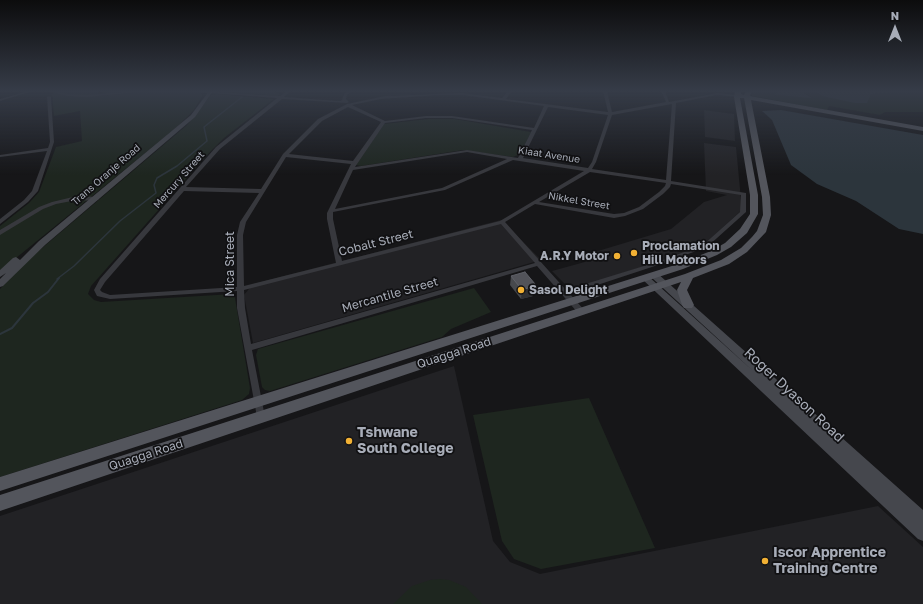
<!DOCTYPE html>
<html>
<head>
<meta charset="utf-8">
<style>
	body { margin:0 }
	#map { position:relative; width:923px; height:604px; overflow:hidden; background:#161618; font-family:"Golos Text",sans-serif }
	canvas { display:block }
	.north { position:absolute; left:875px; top:8px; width:40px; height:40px; -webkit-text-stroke:3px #111113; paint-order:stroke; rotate:0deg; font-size:11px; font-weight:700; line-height:16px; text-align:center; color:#a8adb8 }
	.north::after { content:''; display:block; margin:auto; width:14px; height:18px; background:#a8adb8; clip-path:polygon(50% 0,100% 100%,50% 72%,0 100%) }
</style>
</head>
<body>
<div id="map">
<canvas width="923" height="604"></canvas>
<div class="north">N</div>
</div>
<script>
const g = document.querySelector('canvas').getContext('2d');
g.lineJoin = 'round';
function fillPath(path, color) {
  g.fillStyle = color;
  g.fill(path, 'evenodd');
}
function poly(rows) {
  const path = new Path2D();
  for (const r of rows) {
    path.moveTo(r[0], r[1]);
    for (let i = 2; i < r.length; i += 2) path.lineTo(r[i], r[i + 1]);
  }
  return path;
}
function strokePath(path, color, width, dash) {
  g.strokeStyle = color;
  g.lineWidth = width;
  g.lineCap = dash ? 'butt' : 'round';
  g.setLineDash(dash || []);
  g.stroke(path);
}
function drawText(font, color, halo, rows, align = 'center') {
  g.font = font + ' "Golos Text",sans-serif';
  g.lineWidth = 3.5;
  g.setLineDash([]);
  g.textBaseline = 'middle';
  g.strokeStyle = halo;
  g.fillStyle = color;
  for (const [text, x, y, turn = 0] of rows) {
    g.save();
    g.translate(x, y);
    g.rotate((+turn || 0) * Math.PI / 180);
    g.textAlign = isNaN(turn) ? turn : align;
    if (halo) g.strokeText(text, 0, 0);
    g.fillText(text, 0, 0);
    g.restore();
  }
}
fillPath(poly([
	[704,110,734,114,735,141,705,137],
	[704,143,736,147,742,210,700,248,571,290,552,271,592,260,588,254,671,229,704,202,727,195,706,191],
	[501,220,541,260,253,343,244,295,253,284],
	[454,366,493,541,510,562,540,574,878,506,923,547,923,604,0,604,0,516]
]), '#222225');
fillPath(poly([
	[58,91,98,91,98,94,110,91,131,91,98,94,98,96,155,91,199,92,203,95,194,110,176,128,0,271,0,226,29,203,39,192,56,147,82,141,80,111,54,116,52,94],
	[219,91,271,91,280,94,278,96],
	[753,91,776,91,775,95,811,97,801,91,815,91,822,96,888,93,886,91,923,91,923,112,885,112,880,115,829,106,827,110,752,96,751,94],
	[217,94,274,99,224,138,208,154,91,286,88,294,94,300,101,302,233,294,235,298,250,388,249,394,242,400,0,477,0,289,28,260,187,125,211,95],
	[428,119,455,119,531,132,520,154,513,157,463,150,361,166,356,165,384,124],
	[474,288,491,312,451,329,442,337,270,391,265,390,262,387,256,355,258,349],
	[589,398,655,548,541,569,514,559,502,541,473,415],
	[440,579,449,580,466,587,482,604,393,604,412,586,430,580]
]), '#1e261f');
fillPath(poly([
	[776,91,801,91,812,98,775,95],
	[815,91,886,91,889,93,871,94,867,103,855,103,822,96],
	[781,110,923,135,923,234,899,229,856,201,817,184,791,165,772,120,762,111]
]), '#2c353c');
strokePath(poly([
	[57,279,74,266,120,221,156,193,154,185,157,178,177,166,207,141,204,127,242,97]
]), '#2c353c', 1.5);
strokePath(poly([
	[0,334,12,328,33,303,48,292,59,278]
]), '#2c353c', 2);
fillPath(poly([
	[28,91,33,91,0,101,0,99,28,91],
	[48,91,53,91,67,94,87,95,133,91,143,91,141,92,87,97,67,96,48,91],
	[192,91,204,91,280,96,287,91,291,91,284,97,340,101,342,100,344,94,348,91,352,91,347,95,346,99,349,102,347,103,282,99,220,149,186,187,261,189,283,154,318,119,347,104,385,96,462,93,502,98,508,91,512,91,506,99,608,112,603,91,607,91,612,112,666,102,661,91,665,91,669,102,717,93,737,95,739,96,738,97,717,95,676,103,671,181,746,193,746,212,707,247,664,263,570,294,585,311,581,313,578,313,537,266,252,350,265,417,264,420,261,421,258,420,257,417,237,308,237,291,110,299,97,296,94,290,100,279,216,147,277,98,194,92,192,91],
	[440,95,462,95,544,106,534,128,452,116,426,116,385,121,352,105,381,99,440,95],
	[672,104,666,180,592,169,596,162,612,115,672,104],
	[348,107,381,122,353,161,289,154,322,121,348,107],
	[548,107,608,115,592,162,588,168,523,158,548,107],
	[426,118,452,118,532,130,518,158,467,150,355,167,385,123,426,118],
	[467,152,507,159,442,188,335,209,353,170,467,152],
	[286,157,351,164,327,213,327,219,336,263,244,286,243,235,246,222,286,157],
	[513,160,584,171,500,221,342,261,333,219,333,212,445,190,513,160],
	[590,172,666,183,665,186,659,192,639,207,624,213,614,214,539,202,590,172],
	[671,184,741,195,740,212,703,245,660,261,566,290,505,222,535,204,614,218,625,216,643,209,663,194,670,187,671,184],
	[184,191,259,193,240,222,237,235,237,287,110,295,102,292,100,290,105,282,184,191],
	[501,224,535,263,251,344,245,308,244,290,501,224],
	[49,96,51,97,54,142,38,191,28,202,0,224,0,219,24,200,32,191,47,151,0,157,0,155,48,148,50,142,47,97,49,96],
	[77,196,96,197,99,199,96,201,77,200,56,204,43,209,0,235,0,230,39,207,52,202,77,196]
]), '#37383d');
fillPath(poly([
	[209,91,213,91,195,117,45,245,3,286,0,287,0,279,6,273,0,277,0,270,13,258,16,257,20,260,39,241,191,115,209,91],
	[654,272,657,273,923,510,923,541,918,539,641,278,642,276,648,276,753,371,651,277,650,275,654,272]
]), '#45474d');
fillPath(poly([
	[735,91,741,91,741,94,744,95,746,91,752,91,750,96,923,127,923,131,751,100,770,197,771,215,766,232,747,252,729,264,693,278,687,290,694,305,692,308,684,308,682,305,677,290,681,282,0,511,0,495,685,274,721,260,741,248,752,237,757,231,763,215,762,197,744,98,740,98,758,195,758,214,747,233,731,247,717,255,683,269,0,491,0,477,675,265,711,251,725,243,740,229,750,214,750,195,734,97,735,91]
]), '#53555c');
fillPath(poly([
	[511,276,533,293,533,296,521,299,510,285]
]), '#47494d');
fillPath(poly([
	[532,284,535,284,533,296,521,299,522,290]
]), '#2f3033');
const building = poly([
	[525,272,535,284,532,284,534,286,522,290,511,276,525,272]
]);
fillPath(building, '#525359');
strokePath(building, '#5f6168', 1);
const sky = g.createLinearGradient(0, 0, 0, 175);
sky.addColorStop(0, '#0c0c0d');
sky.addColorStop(0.52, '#363c48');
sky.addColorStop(1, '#363c4800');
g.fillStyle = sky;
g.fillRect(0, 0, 923, 175);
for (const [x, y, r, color] of [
	[634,253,4,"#f2b134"],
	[617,256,4,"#f2b134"],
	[521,290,4,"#f2b134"],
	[349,441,4,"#f2b134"],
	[765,561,4,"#f2b134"]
]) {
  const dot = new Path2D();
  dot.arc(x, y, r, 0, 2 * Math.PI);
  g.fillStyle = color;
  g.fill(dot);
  strokePath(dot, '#111113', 1.5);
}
drawText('10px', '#a8adb8', '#111113', [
	["Kiaat Avenue",549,155,9],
	["Trans Oranje Road",106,175,-41],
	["Mercury Street",179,180,-49],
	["Nikkel Street",579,201,10]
]);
drawText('12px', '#a8adb8', '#111113', [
	["Cobalt Street",376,243,-14],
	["Mica Street",230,264,-90],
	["Mercantile Street",390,295,-16],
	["Quagga Road",454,353,-18],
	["Quagga Road",146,455,-18]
]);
drawText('bold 12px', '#a8adb8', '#111113', [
	["Proclamation",642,246],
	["Hill Motors",642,260],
	["A.R.Y Motor",609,256,"right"],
	["Sasol Delight",529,290]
], 'left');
drawText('14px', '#a8adb8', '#111113', [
	["Roger Dyason Road",794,395,43]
]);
drawText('bold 14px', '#a8adb8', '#111113', [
	["Tshwane",357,433],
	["South College",357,449],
	["Iscor Apprentice",773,553],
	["Training Centre",773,569]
], 'left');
</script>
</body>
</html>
